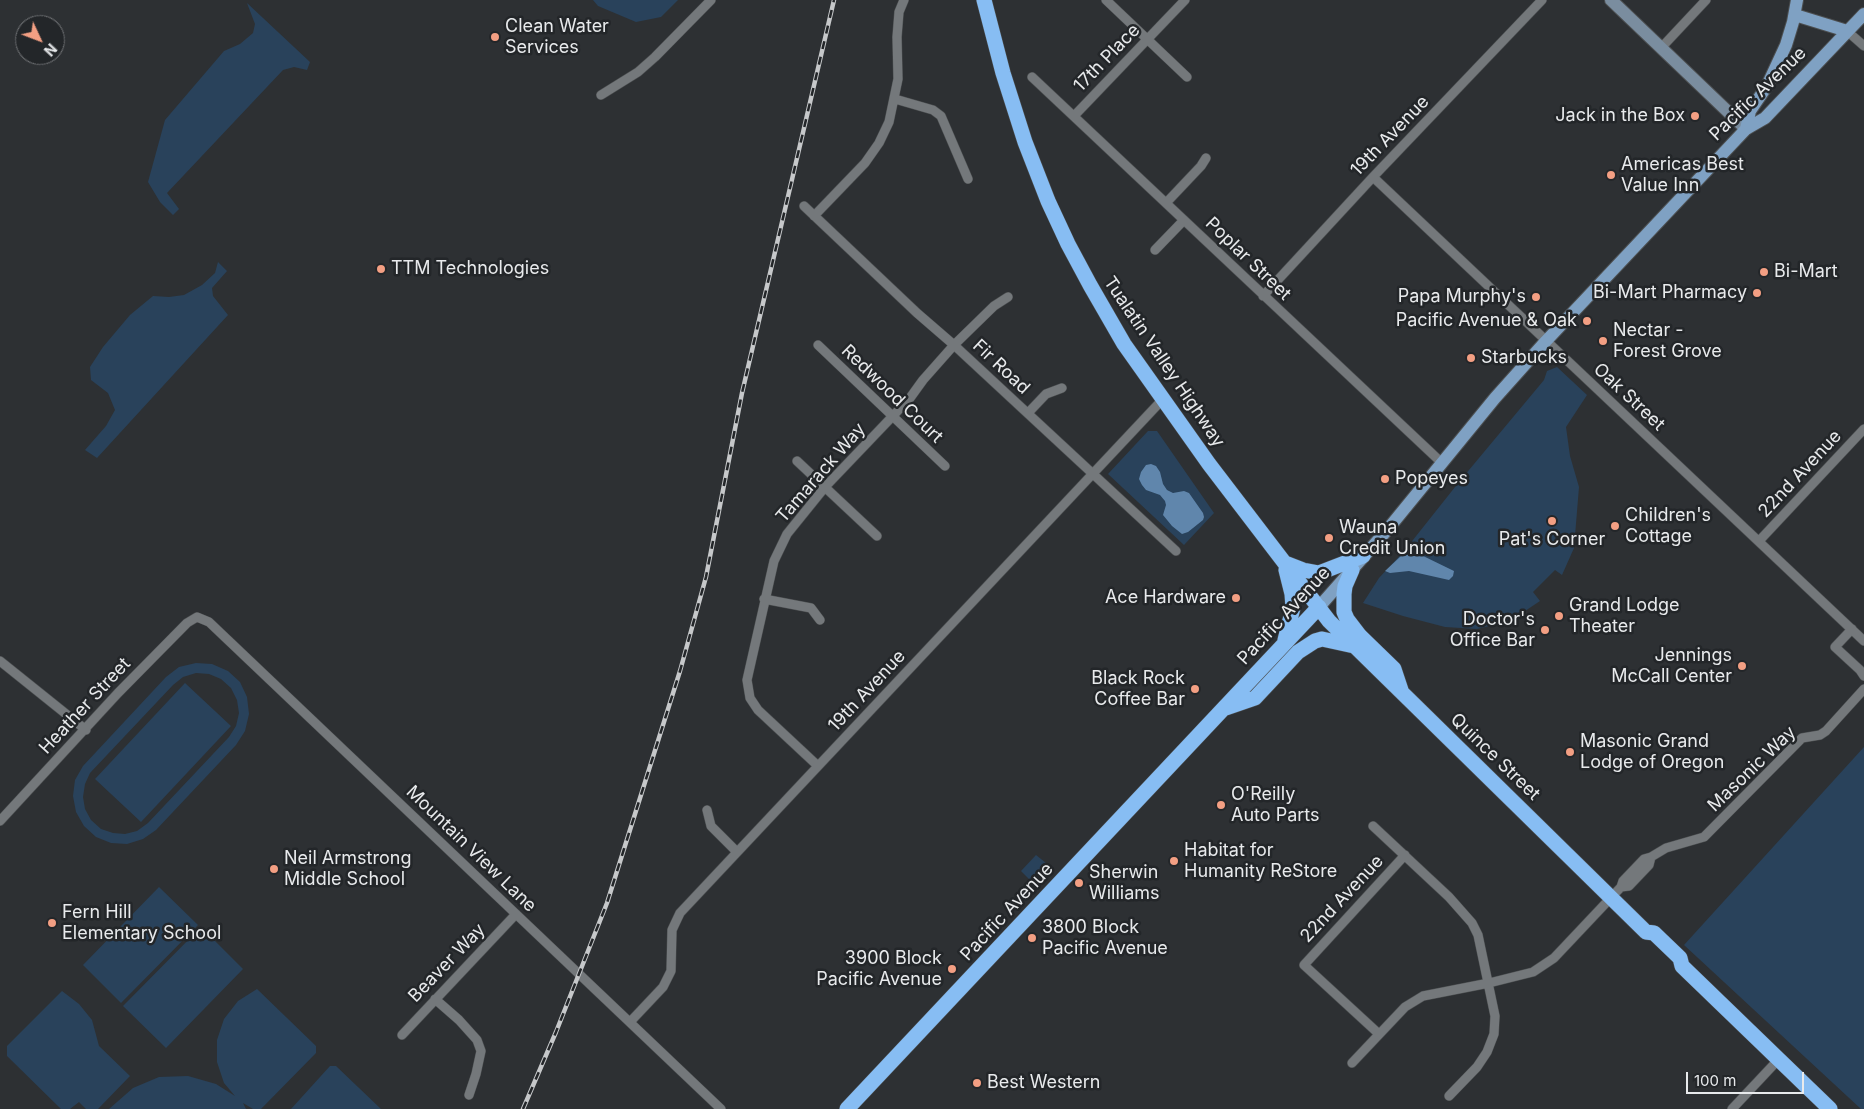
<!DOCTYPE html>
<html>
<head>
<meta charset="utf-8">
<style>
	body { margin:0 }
	#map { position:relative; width:1864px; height:1109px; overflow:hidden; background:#2d3033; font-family:Inter,sans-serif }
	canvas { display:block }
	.north { position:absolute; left:15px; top:15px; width:50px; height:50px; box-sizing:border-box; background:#232629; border:1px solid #727477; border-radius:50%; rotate:133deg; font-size:14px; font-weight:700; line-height:20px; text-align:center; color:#e8eaec }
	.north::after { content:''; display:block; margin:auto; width:18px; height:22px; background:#f39f83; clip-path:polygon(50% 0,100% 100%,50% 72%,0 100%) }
	.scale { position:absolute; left:1686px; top:1072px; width:118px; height:22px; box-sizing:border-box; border:2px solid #e8eaec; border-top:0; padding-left:6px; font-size:15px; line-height:18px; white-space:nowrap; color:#e8eaec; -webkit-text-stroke:4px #232629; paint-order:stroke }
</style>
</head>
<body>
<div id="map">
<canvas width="1864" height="1109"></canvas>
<div class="north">N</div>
<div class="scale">100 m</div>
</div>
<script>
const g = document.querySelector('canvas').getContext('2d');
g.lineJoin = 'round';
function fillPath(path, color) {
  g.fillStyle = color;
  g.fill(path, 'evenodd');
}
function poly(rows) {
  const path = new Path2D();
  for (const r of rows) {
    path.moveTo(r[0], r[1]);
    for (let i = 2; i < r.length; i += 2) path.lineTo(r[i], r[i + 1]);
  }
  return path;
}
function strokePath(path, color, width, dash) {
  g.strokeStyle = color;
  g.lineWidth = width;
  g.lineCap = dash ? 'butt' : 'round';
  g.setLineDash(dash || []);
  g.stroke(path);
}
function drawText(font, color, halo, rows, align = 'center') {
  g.font = font + ' Inter,sans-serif';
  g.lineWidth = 5;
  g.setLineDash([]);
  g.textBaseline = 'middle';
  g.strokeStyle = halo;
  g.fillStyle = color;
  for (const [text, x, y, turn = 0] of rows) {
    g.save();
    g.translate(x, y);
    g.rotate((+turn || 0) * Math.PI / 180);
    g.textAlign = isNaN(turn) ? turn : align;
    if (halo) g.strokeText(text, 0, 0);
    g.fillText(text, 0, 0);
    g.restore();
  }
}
fillPath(poly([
	[593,0,678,0,661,17,636,22,598,6],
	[247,3,310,62,307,70,294,67,283,70,167,193,179,209,173,215,160,202,148,182,165,120,224,51,240,44,253,33,255,24],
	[218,262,227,271,212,288,213,296,228,315,97,458,85,450,106,426,115,410,108,393,91,380,90,367,103,347,130,315,153,296,169,297,184,295,202,285,215,273],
	[1557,367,1587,395,1566,427,1570,456,1579,487,1574,548,1562,575,1555,570,1533,592,1540,601,1525,611,1501,623,1477,629,1445,627,1403,616,1363,603,1379,578,1405,550,1459,482,1544,380,1547,371],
	[1148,431,1157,431,1214,513,1184,545,1108,474],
	[196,663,212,664,228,671,240,682,247,697,249,714,245,731,236,745,156,830,143,839,127,844,111,843,96,837,84,826,76,812,73,796,75,780,83,766,166,677,179,667],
	[196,673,209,674,221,679,231,688,237,700,239,713,236,726,229,737,148,823,137,831,125,834,113,833,101,829,91,820,85,809,83,797,85,784,90,773,173,685,183,677],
	[185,683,231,726,141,822,95,779],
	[1864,747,1864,1109,1861,1109,1684,945],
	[1036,855,1046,863,1030,880,1021,871],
	[159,887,198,925,121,1003,83,965],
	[201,927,243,969,166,1048,123,1006],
	[257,989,316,1046,316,1053,261,1109,253,1109,243,1103,246,1109,109,1109,133,1088,159,1077,188,1076,216,1084,235,1096,224,1083,217,1062,217,1040,224,1019,238,1001],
	[62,991,79,1004,92,1020,99,1046,130,1076,98,1109,86,1109,79,1102,70,1109,61,1109,7,1056,7,1046],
	[330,1066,336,1066,381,1109,291,1109]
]), '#29425b');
fillPath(poly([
	[1151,464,1156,466,1160,472,1163,484,1167,490,1173,493,1184,491,1189,493,1203,513,1204,517,1203,520,1188,532,1182,534,1172,526,1163,515,1166,505,1165,501,1160,495,1146,490,1142,485,1139,479,1141,472,1146,465],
	[1417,553,1454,571,1453,576,1449,580,1409,571,1390,573,1385,571,1401,556]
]), '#6086ac');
const street = poly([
	[1106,0,1187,77],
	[1847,31,1864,46],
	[1661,48,1706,0],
	[1032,77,1442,463],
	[601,95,638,72,655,57,711,0],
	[895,99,933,110,941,116,968,179],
	[1074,116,1185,0],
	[1373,177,1864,641],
	[1166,203,1201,166,1206,158],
	[804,206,917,313,954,345,1176,551],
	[814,216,865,163,879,143,889,122,898,79,897,37,899,12,904,0],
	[1155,250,1184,220],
	[1263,296,1373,177,1542,0],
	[818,345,945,466],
	[1028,413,1046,394,1062,388],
	[797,461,877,536],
	[1759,541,1864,429],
	[764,599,811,608,820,620],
	[1852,629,1835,647,1860,670,1864,676],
	[0,661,86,730],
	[818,766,758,710,750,698,747,680,774,561,787,534,825,487,910,398,923,380,954,345,994,306,1008,297],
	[707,810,711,826,737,852],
	[0,821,118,693,187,623,197,617,209,622,721,1109],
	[1373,826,1449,897,1472,923,1478,935,1495,1016,1494,1034,1487,1052,1477,1067,1449,1096],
	[1621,887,1629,886,1649,865,1651,857],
	[435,999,459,1020,477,1040,481,1051,476,1074,469,1095],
	[630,1022,663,987,671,971,672,930,680,913,1163,399],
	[1379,1034,1304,965,1405,855],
	[402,1035,516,914],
	[1352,1063,1405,1007,1423,996,1489,983,1533,972,1554,958,1621,887,1623,881,1644,859,1651,857,1666,848,1704,837,1802,738,1820,735,1826,731,1864,689],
	[1732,1109,1778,1060]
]);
const secondary = poly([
	[1611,0,1746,129]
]);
const primary = poly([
	[1795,15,1847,31],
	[1746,129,1750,111,1767,86,1786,45,1793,22,1797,0],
	[1319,607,1388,529,1495,398,1546,341,1746,129,1765,118,1864,14]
]);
const highway = poly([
	[984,0,1003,73,1025,142,1048,201,1068,244,1090,285,1124,344,1209,464,1329,621,1646,932,1654,933,1680,958,1682,966,1830,1109],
	[1285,563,1303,570,1319,573,1363,556],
	[1352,570,1345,586,1344,594,1344,612,1347,619,1360,636,1394,669,1401,690],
	[1285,640,1293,608,1292,594,1286,570],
	[1226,708,1255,698,1298,652,1315,641,1322,639,1354,646],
	[847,1109,1319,607]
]);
strokePath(street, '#4c4f51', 10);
strokePath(secondary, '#4c4f51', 14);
strokePath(primary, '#4c4f51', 14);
strokePath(highway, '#4c4f51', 16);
strokePath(street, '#74787b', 9);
strokePath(secondary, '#7a8d9f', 12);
strokePath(primary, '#7fa1c3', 12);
strokePath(highway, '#87bdf3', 15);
const rail = poly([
	[523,1109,556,1032,607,903,680,671,706,577,742,393,834,0]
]);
strokePath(rail, '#c6c8ca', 4.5);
strokePath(rail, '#232629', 2.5, [8]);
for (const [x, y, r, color] of [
	[495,37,5,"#f39f83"],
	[1695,116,5,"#f39f83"],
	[1611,175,5,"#f39f83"],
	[381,269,5,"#f39f83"],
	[1764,272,5,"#f39f83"],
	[1757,293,5,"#f39f83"],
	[1536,297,5,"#f39f83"],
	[1587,321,5,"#f39f83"],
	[1603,341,5,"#f39f83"],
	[1471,358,5,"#f39f83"],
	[1385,479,5,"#f39f83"],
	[1552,521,5,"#f39f83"],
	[1615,526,5,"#f39f83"],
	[1329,538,5,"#f39f83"],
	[1236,598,5,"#f39f83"],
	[1559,616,5,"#f39f83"],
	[1545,630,5,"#f39f83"],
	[1742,666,5,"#f39f83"],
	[1195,689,5,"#f39f83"],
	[1570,752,5,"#f39f83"],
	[1221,805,5,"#f39f83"],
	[1174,861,5,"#f39f83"],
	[274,869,5,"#f39f83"],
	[1079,883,5,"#f39f83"],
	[52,923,5,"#f39f83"],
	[1032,938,5,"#f39f83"],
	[952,969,5,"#f39f83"],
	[977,1083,5,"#f39f83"]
]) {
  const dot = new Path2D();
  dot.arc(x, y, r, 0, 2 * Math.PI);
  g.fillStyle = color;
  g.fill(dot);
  strokePath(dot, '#232629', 2);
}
drawText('18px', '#e8eaec', '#232629', [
	["Clean Water",505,27],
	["Services",505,48],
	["Jack in the Box",1685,116,"right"],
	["Americas Best",1621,165],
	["Value Inn",1621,186],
	["TTM Technologies",391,269],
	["Bi-Mart",1774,272],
	["Bi-Mart Pharmacy",1747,293,"right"],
	["Papa Murphy's",1526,297,"right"],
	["Pacific Avenue & Oak",1577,321,"right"],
	["Nectar -",1613,331],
	["Forest Grove",1613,352],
	["Starbucks",1481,358],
	["Popeyes",1395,479],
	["Children's",1625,516],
	["Cottage",1625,537],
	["Wauna",1339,528],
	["Credit Union",1339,549],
	["Pat's Corner",1552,540,"center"],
	["Ace Hardware",1226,598,"right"],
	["Grand Lodge",1569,606],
	["Theater",1569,627],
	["Doctor's",1535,620,"right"],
	["Office Bar",1535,641,"right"],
	["Jennings",1732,656,"right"],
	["McCall Center",1732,677,"right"],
	["Black Rock",1185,679,"right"],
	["Coffee Bar",1185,700,"right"],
	["Masonic Grand",1580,742],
	["Lodge of Oregon",1580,763],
	["O'Reilly",1231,795],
	["Auto Parts",1231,816],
	["Habitat for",1184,851],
	["Humanity ReStore",1184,872],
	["Neil Armstrong",284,859],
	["Middle School",284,880],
	["Sherwin",1089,873],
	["Williams",1089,894],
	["Fern Hill",62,913],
	["Elementary School",62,934],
	["3800 Block",1042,928],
	["Pacific Avenue",1042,949],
	["3900 Block",942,959,"right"],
	["Pacific Avenue",942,980,"right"],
	["Best Western",987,1083]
], 'left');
drawText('18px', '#e8eaec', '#232629', [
	["17th Place",1107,58,-46],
	["Pacific Avenue",1758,94,-44],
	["19th Avenue",1390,136,-46],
	["Poplar Street",1248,259,44],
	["Tualatin Valley Highway",1164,362,56],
	["Fir Road",1001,367,43],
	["Redwood Court",892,394,44],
	["Oak Street",1629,397,43],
	["Tamarack Way",821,473,-49],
	["22nd Avenue",1800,474,-47],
	["Pacific Avenue",1284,616,-47],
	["19th Avenue",867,691,-47],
	["Heather Street",85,706,-47],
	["Quince Street",1495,757,44],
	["Masonic Way",1752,769,-44],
	["Mountain View Lane",471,849,44],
	["22nd Avenue",1342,899,-47],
	["Pacific Avenue",1007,912,-47],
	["Beaver Way",447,963,-46]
]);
</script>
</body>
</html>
